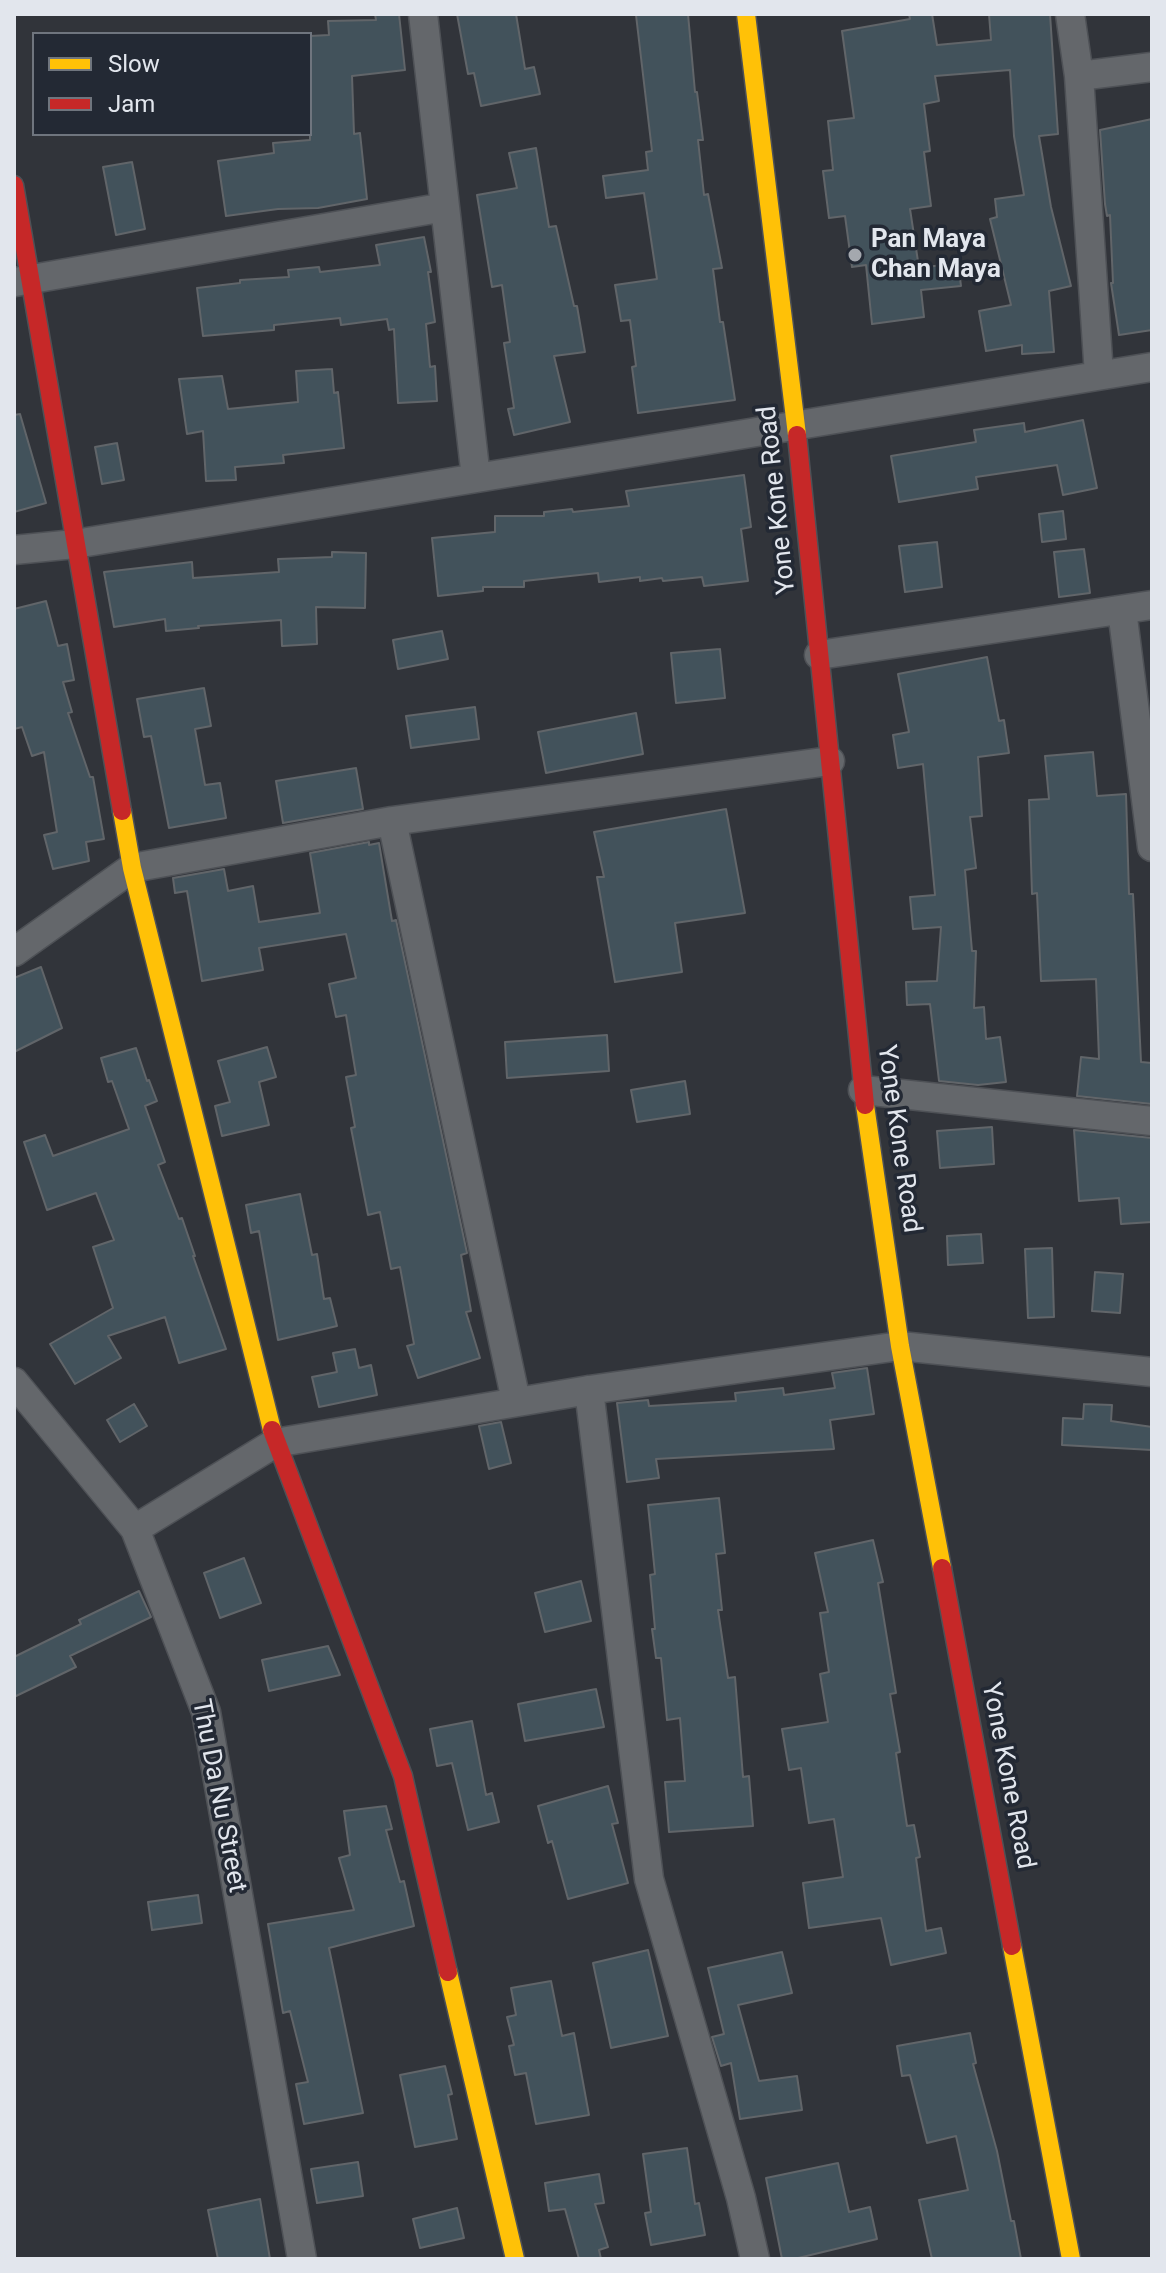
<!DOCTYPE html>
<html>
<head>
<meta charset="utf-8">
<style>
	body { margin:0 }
	#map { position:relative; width:1166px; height:2273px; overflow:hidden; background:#31343a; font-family:Roboto,sans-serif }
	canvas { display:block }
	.frame { position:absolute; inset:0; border:16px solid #e2e6ed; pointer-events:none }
	.legend { position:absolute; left:32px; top:32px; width:280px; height:104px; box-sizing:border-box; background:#232934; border:2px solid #6f757e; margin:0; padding:10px 14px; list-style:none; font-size:24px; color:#e2e6ed }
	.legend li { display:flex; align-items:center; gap:16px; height:40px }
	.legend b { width:40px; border:2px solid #6f757e }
</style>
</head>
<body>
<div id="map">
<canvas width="1166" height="2273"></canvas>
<div class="frame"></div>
<ul class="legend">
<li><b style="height:10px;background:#ffc107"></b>Slow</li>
<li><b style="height:10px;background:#c62828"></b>Jam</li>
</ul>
</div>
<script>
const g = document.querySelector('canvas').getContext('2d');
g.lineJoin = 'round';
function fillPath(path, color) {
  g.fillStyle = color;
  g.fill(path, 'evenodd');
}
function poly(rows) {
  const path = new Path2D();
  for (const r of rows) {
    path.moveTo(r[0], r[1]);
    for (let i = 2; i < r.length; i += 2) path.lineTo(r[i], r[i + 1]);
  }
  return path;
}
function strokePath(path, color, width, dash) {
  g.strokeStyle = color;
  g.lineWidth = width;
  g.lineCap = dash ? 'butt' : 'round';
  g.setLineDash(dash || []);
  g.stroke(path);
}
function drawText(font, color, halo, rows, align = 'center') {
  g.font = font + ' Roboto,sans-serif';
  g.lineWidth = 7;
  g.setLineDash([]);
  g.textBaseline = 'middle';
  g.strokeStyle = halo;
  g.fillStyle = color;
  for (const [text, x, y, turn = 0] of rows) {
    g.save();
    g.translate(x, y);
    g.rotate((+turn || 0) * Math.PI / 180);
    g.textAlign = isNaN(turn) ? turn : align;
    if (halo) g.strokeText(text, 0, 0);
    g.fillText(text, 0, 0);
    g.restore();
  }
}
const building = poly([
	[375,14,399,14,405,70,352,76,354,134,360,133,367,199,318,208,278,209,226,216,218,161,274,153,273,143,310,140,310,36,329,35,328,21,376,20,375,14],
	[457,14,516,14,525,69,534,67,540,94,481,106,474,73,468,74,457,14],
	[650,14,688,14,695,92,697,92,703,140,698,140,704,195,708,194,722,268,713,269,720,322,723,322,735,400,638,413,632,367,636,366,630,320,621,321,615,285,657,279,644,193,606,198,603,176,648,170,646,152,652,151,636,15,650,14],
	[909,14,932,14,937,45,991,40,989,14,1050,14,1058,134,1039,136,1051,207,1071,286,1049,291,1054,352,1022,354,1022,345,986,351,979,311,1011,305,990,219,997,217,995,199,1024,195,1014,136,1010,70,935,76,939,101,924,104,930,151,924,152,931,206,910,209,919,268,958,263,961,286,921,290,924,317,872,324,866,265,852,267,845,216,829,218,823,171,833,170,828,121,854,118,842,31,910,19,909,14],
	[1152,119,1152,330,1119,335,1111,283,1113,283,1110,215,1107,216,1105,204,1100,130,1152,119],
	[536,148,549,227,556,226,574,306,577,306,585,352,554,356,570,422,514,435,508,409,514,408,504,343,510,342,502,285,492,287,477,195,517,188,509,153,536,148],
	[132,162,145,229,116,235,103,167,132,162],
	[424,237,431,272,428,272,435,322,426,324,430,367,435,366,437,401,398,403,394,329,389,330,387,319,341,325,340,318,274,325,274,330,203,336,197,288,240,283,240,280,289,277,288,270,319,267,320,272,380,265,376,245,424,237],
	[332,369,334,393,338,392,344,448,283,455,284,463,235,467,236,480,206,481,203,431,187,434,179,379,222,376,228,409,298,402,296,371,332,369],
	[20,414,46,503,14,512,14,415,20,414],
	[1083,420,1097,488,1063,495,1057,465,976,477,978,489,899,502,891,456,976,442,974,430,1024,423,1025,432,1083,420],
	[117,443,124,480,102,484,95,447,117,443],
	[744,475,751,527,741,529,748,581,704,586,702,577,663,581,662,578,640,581,640,577,599,582,598,573,524,581,524,587,483,587,483,591,438,596,432,538,495,532,495,516,544,516,544,512,572,509,573,512,629,506,626,491,744,475],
	[1063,511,1066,539,1042,542,1039,514,1063,511],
	[937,542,942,587,905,592,899,546,937,542],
	[1084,549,1090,593,1059,597,1054,552,1084,549],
	[332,552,366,553,365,608,316,607,317,644,282,646,281,620,198,626,199,628,166,631,165,619,114,627,104,572,192,562,193,578,279,572,278,559,332,557,332,552],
	[46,601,58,646,67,644,74,680,63,682,72,712,68,713,90,777,93,777,104,839,86,842,89,861,53,869,44,835,57,832,44,752,32,756,22,727,14,729,14,609,46,601],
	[442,631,448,659,398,669,393,640,442,631],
	[720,649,725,698,676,703,671,653,720,649],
	[987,657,999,721,1004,720,1009,753,978,757,982,816,970,817,976,868,965,870,972,951,976,951,974,1008,984,1007,986,1039,1000,1037,1006,1082,978,1085,939,1081,930,1004,907,1005,906,982,937,981,941,927,913,929,910,897,935,895,923,764,898,768,893,735,909,732,898,674,987,657],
	[204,688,211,726,195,729,205,785,220,783,226,818,169,828,151,736,144,737,137,699,204,688],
	[475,707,479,739,411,748,406,716,475,707],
	[636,713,643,754,546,773,538,732,636,713],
	[1093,752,1097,796,1126,794,1129,894,1133,894,1141,1062,1152,1063,1152,1104,1077,1096,1081,1057,1099,1059,1096,979,1041,981,1037,893,1032,894,1029,800,1049,799,1045,756,1093,752],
	[356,768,363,809,283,823,276,781,356,768],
	[726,809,745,913,675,923,682,972,615,982,597,877,604,877,594,832,726,809],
	[369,842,369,845,379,843,392,921,396,920,467,1253,461,1255,471,1311,466,1312,480,1358,418,1378,407,1346,414,1344,400,1267,391,1269,380,1212,368,1215,351,1128,355,1127,346,1077,356,1075,346,1015,336,1017,329,984,356,978,346,934,259,948,263,970,202,981,187,891,175,893,173,878,224,869,228,891,253,886,259,922,320,913,310,853,369,842],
	[41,967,62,1028,14,1052,14,978,41,967],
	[607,1035,609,1071,507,1078,505,1042,607,1035],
	[267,1047,276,1077,259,1082,269,1125,222,1136,215,1106,230,1102,218,1061,267,1047],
	[136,1048,147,1081,149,1080,157,1101,145,1106,165,1162,158,1165,179,1219,182,1218,195,1256,193,1256,226,1349,179,1363,165,1317,108,1336,121,1358,75,1384,50,1344,113,1308,93,1247,114,1240,96,1193,47,1210,24,1142,45,1135,53,1156,129,1129,112,1081,108,1082,101,1058,136,1048],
	[685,1081,690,1114,637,1122,631,1090,685,1081],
	[992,1127,994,1164,940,1168,937,1131,992,1127],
	[1074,1130,1152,1138,1152,1222,1121,1224,1119,1198,1079,1201,1074,1130],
	[300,1194,312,1255,317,1254,324,1299,330,1298,337,1326,278,1340,259,1231,251,1233,246,1205,300,1194],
	[981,1234,983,1263,948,1265,947,1236,981,1234],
	[1052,1248,1054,1317,1028,1318,1025,1249,1052,1248],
	[1095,1272,1123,1274,1120,1313,1092,1311,1095,1272],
	[355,1349,359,1368,371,1365,377,1395,319,1407,312,1377,337,1372,333,1353,355,1349],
	[867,1368,874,1414,830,1420,834,1449,656,1459,659,1478,627,1482,617,1403,648,1400,649,1406,736,1401,735,1393,783,1388,784,1395,835,1388,832,1373,867,1368],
	[134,1404,147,1426,120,1442,107,1420,134,1404],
	[1084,1404,1112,1405,1111,1421,1152,1427,1152,1450,1062,1445,1063,1418,1083,1419,1084,1404],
	[501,1422,511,1463,489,1469,479,1426,501,1422],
	[719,1498,725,1553,716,1554,722,1610,718,1610,728,1678,735,1677,743,1777,749,1776,753,1826,669,1832,665,1782,685,1781,680,1718,667,1720,661,1658,656,1658,652,1629,655,1629,650,1575,655,1574,648,1505,719,1498],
	[873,1540,883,1582,878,1583,896,1693,890,1694,900,1752,896,1753,907,1826,914,1825,920,1857,916,1858,926,1931,941,1928,946,1953,891,1965,881,1918,809,1928,803,1883,843,1877,834,1819,809,1823,801,1768,789,1770,782,1729,828,1722,820,1674,829,1672,820,1613,828,1612,815,1553,873,1540],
	[244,1558,261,1603,220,1618,204,1573,244,1558],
	[581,1581,591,1621,545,1632,535,1593,581,1581],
	[139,1591,151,1617,70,1656,76,1667,14,1697,14,1657,81,1624,79,1620,139,1591],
	[328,1646,340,1675,269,1691,262,1660,328,1646],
	[596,1689,604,1727,525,1741,518,1704,596,1689],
	[472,1721,486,1795,492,1793,499,1822,468,1830,452,1763,437,1766,430,1729,472,1721],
	[608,1786,618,1823,612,1824,628,1883,568,1899,552,1841,548,1843,538,1806,608,1786],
	[386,1806,392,1829,386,1830,400,1882,404,1881,414,1926,329,1948,363,2113,304,2124,296,2084,308,2082,290,2011,283,2013,268,1924,354,1910,339,1858,350,1855,344,1811,386,1806],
	[198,1895,202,1923,152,1930,148,1902,198,1895],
	[648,1950,668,2036,611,2048,593,1963,648,1950],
	[782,1952,792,1993,738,2005,759,2081,797,2076,802,2110,740,2119,731,2063,721,2066,712,2037,724,2034,708,1968,782,1952],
	[551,1981,562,2036,574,2033,589,2115,536,2124,526,2073,515,2075,509,2046,514,2045,507,2017,516,2015,511,1988,551,1981],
	[970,2033,976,2063,973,2064,997,2151,1011,2221,1014,2221,1021,2259,932,2259,919,2200,968,2190,956,2136,927,2143,910,2075,902,2076,897,2046,970,2033],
	[445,2066,452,2094,448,2095,457,2139,415,2147,400,2075,445,2066],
	[687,2148,695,2204,699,2203,705,2235,651,2245,645,2213,651,2212,643,2154,687,2148],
	[358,2162,363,2196,317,2203,311,2169,358,2162],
	[838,2163,849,2212,870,2207,877,2239,794,2259,782,2259,766,2178,838,2163],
	[599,2174,604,2203,595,2204,608,2247,599,2250,601,2259,579,2259,565,2209,549,2211,545,2183,599,2174],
	[260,2199,270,2259,218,2259,208,2210,260,2199],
	[457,2208,464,2238,420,2248,413,2219,457,2208]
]);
fillPath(building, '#42525b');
strokePath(building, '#616569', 2);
const street = poly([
	[423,14,476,478],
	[1070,14,1079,76,1099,375],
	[1079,76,1152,67],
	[15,282,445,207],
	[14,550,75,544,1152,367],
	[1122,610,1152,847],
	[819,655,1152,605],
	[392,821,516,1401],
	[14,952,132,868,392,821,830,761],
	[863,1090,1152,1121],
	[14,1382,135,1529,206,1712,302,2259],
	[589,1390,649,1879,741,2198,755,2259],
	[135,1529,275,1443,589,1390,900,1346,1152,1372]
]);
const slow = poly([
	[746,14,797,435],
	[122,811,132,868,272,1430],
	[865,1105,900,1346,942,1568],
	[1012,1946,1071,2259],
	[448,1972,515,2259]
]);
const jam = poly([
	[14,185,122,811],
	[797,435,865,1105],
	[272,1430,403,1776,448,1972],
	[942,1568,1012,1946]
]);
strokePath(street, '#4e5156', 31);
strokePath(slow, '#4e5156', 21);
strokePath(jam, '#4e5156', 21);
strokePath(street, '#64676b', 28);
strokePath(slow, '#ffc107', 18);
strokePath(jam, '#c62828', 18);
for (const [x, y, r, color] of [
	[855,255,8,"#a4a8ae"]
]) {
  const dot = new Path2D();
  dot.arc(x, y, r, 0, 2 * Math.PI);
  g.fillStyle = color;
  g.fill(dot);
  strokePath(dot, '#232934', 3);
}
drawText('bold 26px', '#e2e6ed', '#232934', [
	["Pan Maya",871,240],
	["Chan Maya",871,270]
], 'left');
drawText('26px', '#e2e6ed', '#232934', [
	["Yone Kone Road",778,500,-96],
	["Yone Kone Road",898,1139,82],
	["Yone Kone Road",1007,1776,79],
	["Thu Da Nu Street",218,1796,79]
]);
</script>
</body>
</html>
